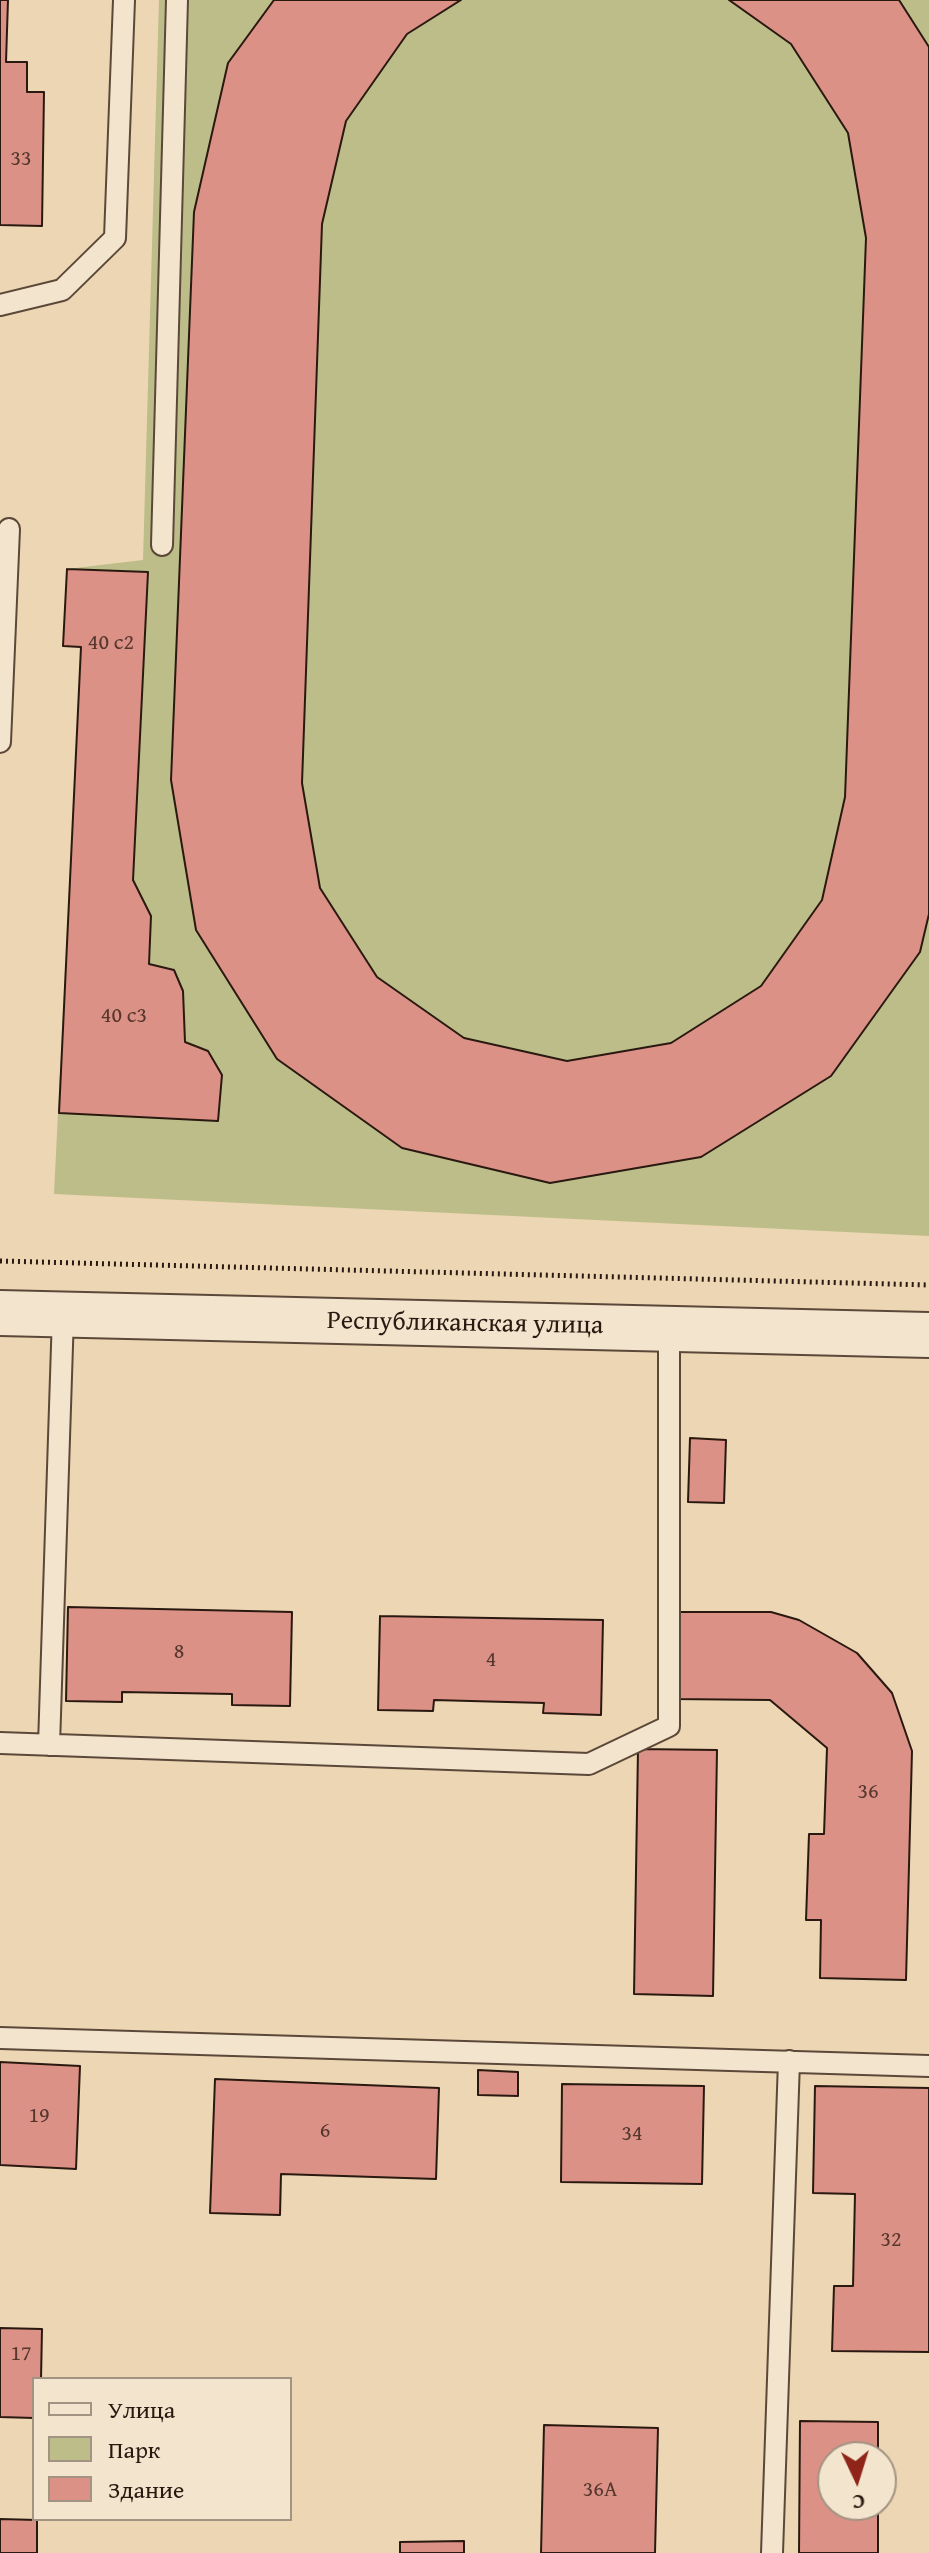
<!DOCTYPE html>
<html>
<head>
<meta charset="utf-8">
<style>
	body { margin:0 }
	#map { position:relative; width:929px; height:2553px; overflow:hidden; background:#edd6b3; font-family:"Gentium Book Plus",serif }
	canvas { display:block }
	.legend { position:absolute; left:32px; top:2377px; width:260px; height:144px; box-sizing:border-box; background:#f3e4ce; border:2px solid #a39382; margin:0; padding:10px 14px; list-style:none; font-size:24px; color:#2a1910 }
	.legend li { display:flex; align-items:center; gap:16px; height:40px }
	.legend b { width:40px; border:2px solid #a39382 }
	.north { position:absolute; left:817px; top:2441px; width:80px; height:80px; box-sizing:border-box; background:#f3e4ce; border:2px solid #a39382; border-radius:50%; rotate:176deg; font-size:22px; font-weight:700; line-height:32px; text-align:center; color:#2a1910 }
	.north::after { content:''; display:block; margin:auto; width:28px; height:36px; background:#8f2418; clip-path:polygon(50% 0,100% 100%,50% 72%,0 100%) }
</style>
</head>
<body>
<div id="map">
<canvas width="929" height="2553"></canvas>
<ul class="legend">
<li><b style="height:10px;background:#f3e4ce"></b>Улица</li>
<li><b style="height:22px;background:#bdbd89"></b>Парк</li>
<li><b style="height:22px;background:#db9186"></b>Здание</li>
</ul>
<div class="north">С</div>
</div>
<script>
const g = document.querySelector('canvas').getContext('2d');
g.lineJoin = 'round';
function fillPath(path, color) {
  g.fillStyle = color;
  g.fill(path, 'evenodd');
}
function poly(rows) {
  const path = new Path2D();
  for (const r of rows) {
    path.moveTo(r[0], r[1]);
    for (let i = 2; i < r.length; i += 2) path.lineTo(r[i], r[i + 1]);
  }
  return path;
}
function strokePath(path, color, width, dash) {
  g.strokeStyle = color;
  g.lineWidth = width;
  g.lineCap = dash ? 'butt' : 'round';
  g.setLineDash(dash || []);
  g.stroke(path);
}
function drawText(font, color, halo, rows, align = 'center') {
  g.font = font + ' "Gentium Book Plus",serif';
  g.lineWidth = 6;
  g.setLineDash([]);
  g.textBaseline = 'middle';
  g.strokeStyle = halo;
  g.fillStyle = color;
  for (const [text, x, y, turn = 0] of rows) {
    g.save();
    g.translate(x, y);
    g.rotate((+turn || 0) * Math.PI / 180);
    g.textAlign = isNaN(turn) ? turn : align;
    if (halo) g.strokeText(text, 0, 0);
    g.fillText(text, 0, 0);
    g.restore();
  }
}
fillPath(poly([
	[159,0,929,0,929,1236,54,1194,81,648,63,646,67,569,143,560]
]), '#bdbd89');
const building = poly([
	[0,0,8,0,6,62,27,62,27,92,44,92,42,226,0,225,0,0],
	[274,0,461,0,407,34,346,121,322,224,302,783,320,888,377,977,464,1038,567,1061,671,1043,761,986,822,900,845,797,866,238,848,133,791,44,729,0,899,0,929,47,929,914,920,952,831,1076,701,1157,550,1183,402,1148,277,1059,196,930,171,780,194,212,228,63,274,0],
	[67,569,148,572,133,880,151,916,149,964,174,970,183,991,185,1042,208,1051,222,1075,218,1121,59,1113,81,647,63,646,67,569],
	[690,1438,726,1440,724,1503,688,1502,690,1438],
	[68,1607,292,1612,290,1706,232,1705,232,1694,122,1692,122,1702,66,1701,68,1607],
	[674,1612,771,1612,799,1620,857,1653,892,1693,912,1751,906,1980,820,1978,821,1920,806,1920,809,1834,824,1834,827,1748,770,1700,673,1699,674,1612],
	[380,1616,603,1620,601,1715,543,1713,544,1703,434,1700,433,1711,378,1710,380,1616],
	[638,1749,717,1750,713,1996,634,1994,638,1749],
	[0,2062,80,2066,76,2169,0,2165,0,2062],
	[478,2070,518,2072,518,2096,478,2095,478,2070],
	[215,2079,439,2088,436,2179,281,2174,280,2215,210,2213,215,2079],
	[562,2084,704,2086,702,2184,561,2182,562,2084],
	[815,2086,929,2088,929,2352,832,2351,834,2286,853,2286,855,2194,813,2193,815,2086],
	[0,2328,42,2329,41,2379,34,2379,34,2418,0,2417,0,2328],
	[800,2421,878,2422,878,2457,833,2457,833,2505,878,2505,878,2553,799,2553,800,2421],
	[544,2425,658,2428,655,2553,541,2553,544,2425],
	[0,2519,37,2520,37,2553,0,2553,0,2519],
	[464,2541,464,2553,400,2553,400,2542,464,2541]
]);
fillPath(building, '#db9186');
strokePath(building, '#2a1910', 2);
const service = poly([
	[0,305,62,290,115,238,124,0],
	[162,545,177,0],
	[0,742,9,529],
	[0,1743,589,1764,669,1726,669,1329],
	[49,1745,63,1315],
	[0,2038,929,2066],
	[772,2553,789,2061]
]);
const tertiary = poly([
	[0,1313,929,1335]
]);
strokePath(service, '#5b4839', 24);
strokePath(tertiary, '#5b4839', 48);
strokePath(poly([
	[0,1261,929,1285]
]), '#2a1910', 5, [2, 4]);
strokePath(service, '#f3e4ce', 20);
strokePath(tertiary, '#f3e4ce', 44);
drawText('22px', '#56372e', null, [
	["33",21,159],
	["40 с2",111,643],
	["40 с3",124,1016],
	["8",179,1652],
	["4",491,1660],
	["36",868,1792],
	["19",39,2116],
	["6",325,2131],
	["34",632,2134],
	["32",891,2240],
	["17",21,2354],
	["36А",600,2490]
]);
drawText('26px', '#2a1910', '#f3e4ce', [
	["Республиканская улица",465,1324,1]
]);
</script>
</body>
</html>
